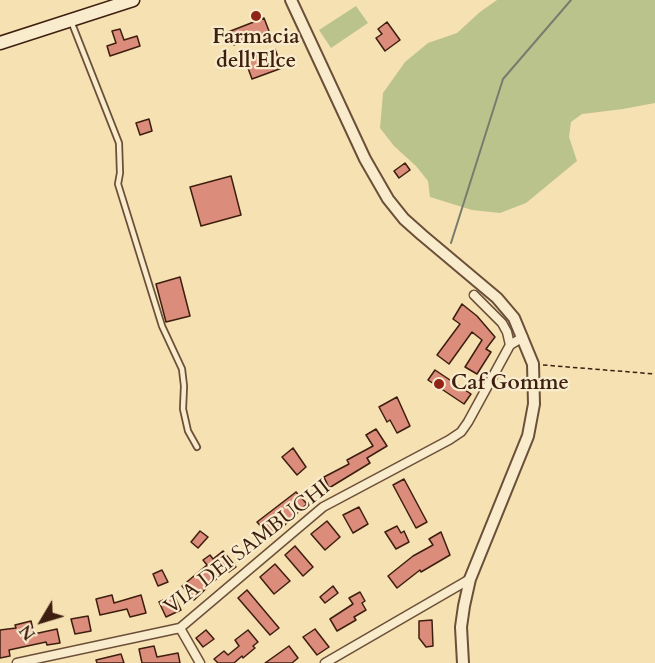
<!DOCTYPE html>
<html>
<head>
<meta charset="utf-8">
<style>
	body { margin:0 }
	#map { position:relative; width:655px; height:663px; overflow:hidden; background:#f5e1b2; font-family:Cardo,serif }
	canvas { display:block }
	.north { position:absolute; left:12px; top:591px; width:60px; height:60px; -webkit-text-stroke:4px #f8eccd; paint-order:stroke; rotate:232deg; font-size:16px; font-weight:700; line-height:24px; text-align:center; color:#3e1e0f }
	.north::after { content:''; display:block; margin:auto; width:21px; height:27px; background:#3e1e0f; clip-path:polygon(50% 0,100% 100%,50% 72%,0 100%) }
</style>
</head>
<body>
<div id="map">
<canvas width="655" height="663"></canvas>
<div class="north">N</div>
</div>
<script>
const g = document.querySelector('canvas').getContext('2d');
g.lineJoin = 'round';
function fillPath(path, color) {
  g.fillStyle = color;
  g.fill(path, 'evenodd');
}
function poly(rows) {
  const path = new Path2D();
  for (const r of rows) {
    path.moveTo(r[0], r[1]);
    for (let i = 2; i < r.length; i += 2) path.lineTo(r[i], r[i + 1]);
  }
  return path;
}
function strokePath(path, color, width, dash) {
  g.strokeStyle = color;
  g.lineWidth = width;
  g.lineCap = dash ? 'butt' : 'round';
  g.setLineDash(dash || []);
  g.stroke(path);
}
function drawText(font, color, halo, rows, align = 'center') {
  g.font = font + ' Cardo,serif';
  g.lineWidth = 4.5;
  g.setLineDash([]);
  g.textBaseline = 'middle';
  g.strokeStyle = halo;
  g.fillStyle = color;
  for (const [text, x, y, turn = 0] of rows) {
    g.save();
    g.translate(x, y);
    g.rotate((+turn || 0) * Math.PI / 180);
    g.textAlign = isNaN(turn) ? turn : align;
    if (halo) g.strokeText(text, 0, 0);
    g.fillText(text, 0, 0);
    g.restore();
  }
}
fillPath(poly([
	[497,0,655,0,655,103,623,109,582,114,571,122,569,137,577,161,526,203,500,213,472,210,430,197,428,181,416,166,394,146,380,128,383,93,405,62,428,43,457,33,480,12],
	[356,6,368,23,331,48,319,30]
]), '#bbc38d');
strokePath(poly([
	[451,243,503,79,571,0]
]), '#767d6f', 2);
const building = poly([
	[264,18,269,31,234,45,228,32,264,18],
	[387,22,400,40,385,51,376,38,382,34,378,29,387,22],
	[120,29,124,40,137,36,140,46,110,56,107,46,116,43,112,31,120,29],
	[275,49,282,68,252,79,245,60,275,49],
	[149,119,152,131,140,135,136,123,149,119],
	[405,163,410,170,399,178,394,171,405,163],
	[231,176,241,215,201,226,190,187,231,176],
	[180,277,190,316,166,322,156,284,180,277],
	[462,304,477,316,495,337,486,349,491,352,477,374,465,367,482,340,472,332,449,364,437,355,460,324,453,319,462,304],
	[435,370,471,394,464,404,428,380,435,370],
	[397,397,410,426,397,433,390,420,387,422,379,407,397,397],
	[376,429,387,446,367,458,370,463,329,488,324,477,349,464,347,460,373,446,366,435,376,429],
	[293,448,306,467,297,475,282,457,293,448],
	[404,479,427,522,416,528,393,485,404,479],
	[296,492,307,504,271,538,257,522,296,492],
	[359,507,368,524,353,533,343,515,359,507],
	[327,521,340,537,325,550,311,534,327,521],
	[397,526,401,533,404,531,409,542,396,549,385,532,397,526],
	[200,531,208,537,198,548,191,542,200,531],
	[441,532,450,555,421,572,420,570,397,588,388,576,413,556,433,545,429,539,441,532],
	[295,546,313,567,303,576,285,555,295,546],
	[223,551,236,567,229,572,227,569,194,600,182,586,207,565,203,560,210,555,213,559,223,551],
	[275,564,290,581,274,594,260,577,275,564],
	[162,570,168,582,158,586,153,574,162,570],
	[333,586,338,593,325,603,320,597,333,586],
	[247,590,279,628,270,635,238,598,247,590],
	[360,592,365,601,362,603,366,610,354,617,356,620,337,631,330,619,353,604,349,598,360,592],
	[112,595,114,603,141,595,146,613,130,617,127,609,100,615,96,599,112,595],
	[174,595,181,610,166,617,159,602,174,595],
	[88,616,91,631,75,634,71,619,88,616],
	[432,620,433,646,426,647,419,638,419,621,432,620],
	[31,621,34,634,57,629,60,643,47,645,46,642,9,650,10,656,0,658,0,630,16,628,15,625,31,621],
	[315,629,329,647,317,655,303,637,315,629],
	[206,630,214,639,203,647,196,638,206,630],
	[248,630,258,642,253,646,255,648,243,658,242,656,234,663,218,663,214,659,224,651,228,655,239,646,235,640,248,630],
	[154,646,157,657,178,653,180,663,142,663,139,649,154,646],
	[289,646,298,658,292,663,265,663,289,646],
	[121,654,124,663,97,663,96,660,121,654]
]);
fillPath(building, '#db8c7b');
strokePath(building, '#3e1e0f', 1.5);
const service = poly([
	[71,21,119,143,120,173,118,184,162,326,182,369,184,386,183,409,188,431,197,447]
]);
const minor = poly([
	[474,295,502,323,507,332,510,345],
	[180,628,200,663],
	[17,663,180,628,323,507,449,440,461,432,468,422,510,345,523,337],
	[325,663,470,579]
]);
const tertiary = poly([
	[291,0,365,159,388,199,404,219,422,235,497,298,514,318,533,364,534,404,528,436,470,579,464,606,461,627,463,663]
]);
const secondary = poly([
	[0,43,133,0]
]);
strokePath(service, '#6c4f38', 8);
strokePath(minor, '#6c4f38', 11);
strokePath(tertiary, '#6c4f38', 14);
strokePath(secondary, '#3e1e0f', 15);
strokePath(poly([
	[543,365,655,374]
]), '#3e1e0f', 1.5, [4.5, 3]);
strokePath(service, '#f8eccd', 4.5);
strokePath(minor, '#f8eccd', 8);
strokePath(tertiary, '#f8eccd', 10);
strokePath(secondary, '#f8eccd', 12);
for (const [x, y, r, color] of [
	[256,16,6,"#8f2418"],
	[439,384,6,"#8f2418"]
]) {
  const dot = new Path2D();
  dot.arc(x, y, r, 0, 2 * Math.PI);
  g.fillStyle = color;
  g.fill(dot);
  strokePath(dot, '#f8eccd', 2);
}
drawText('bold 21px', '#3e1e0f', '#f8eccd', [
	["Farmacia",256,38],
	["dell'Elce",256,62],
	["Caf Gomme",451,384,"left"]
]);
drawText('21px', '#3e1e0f', '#f8eccd', [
	["VIA DEI SAMBUCHI",248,548,-38]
]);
</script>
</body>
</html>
